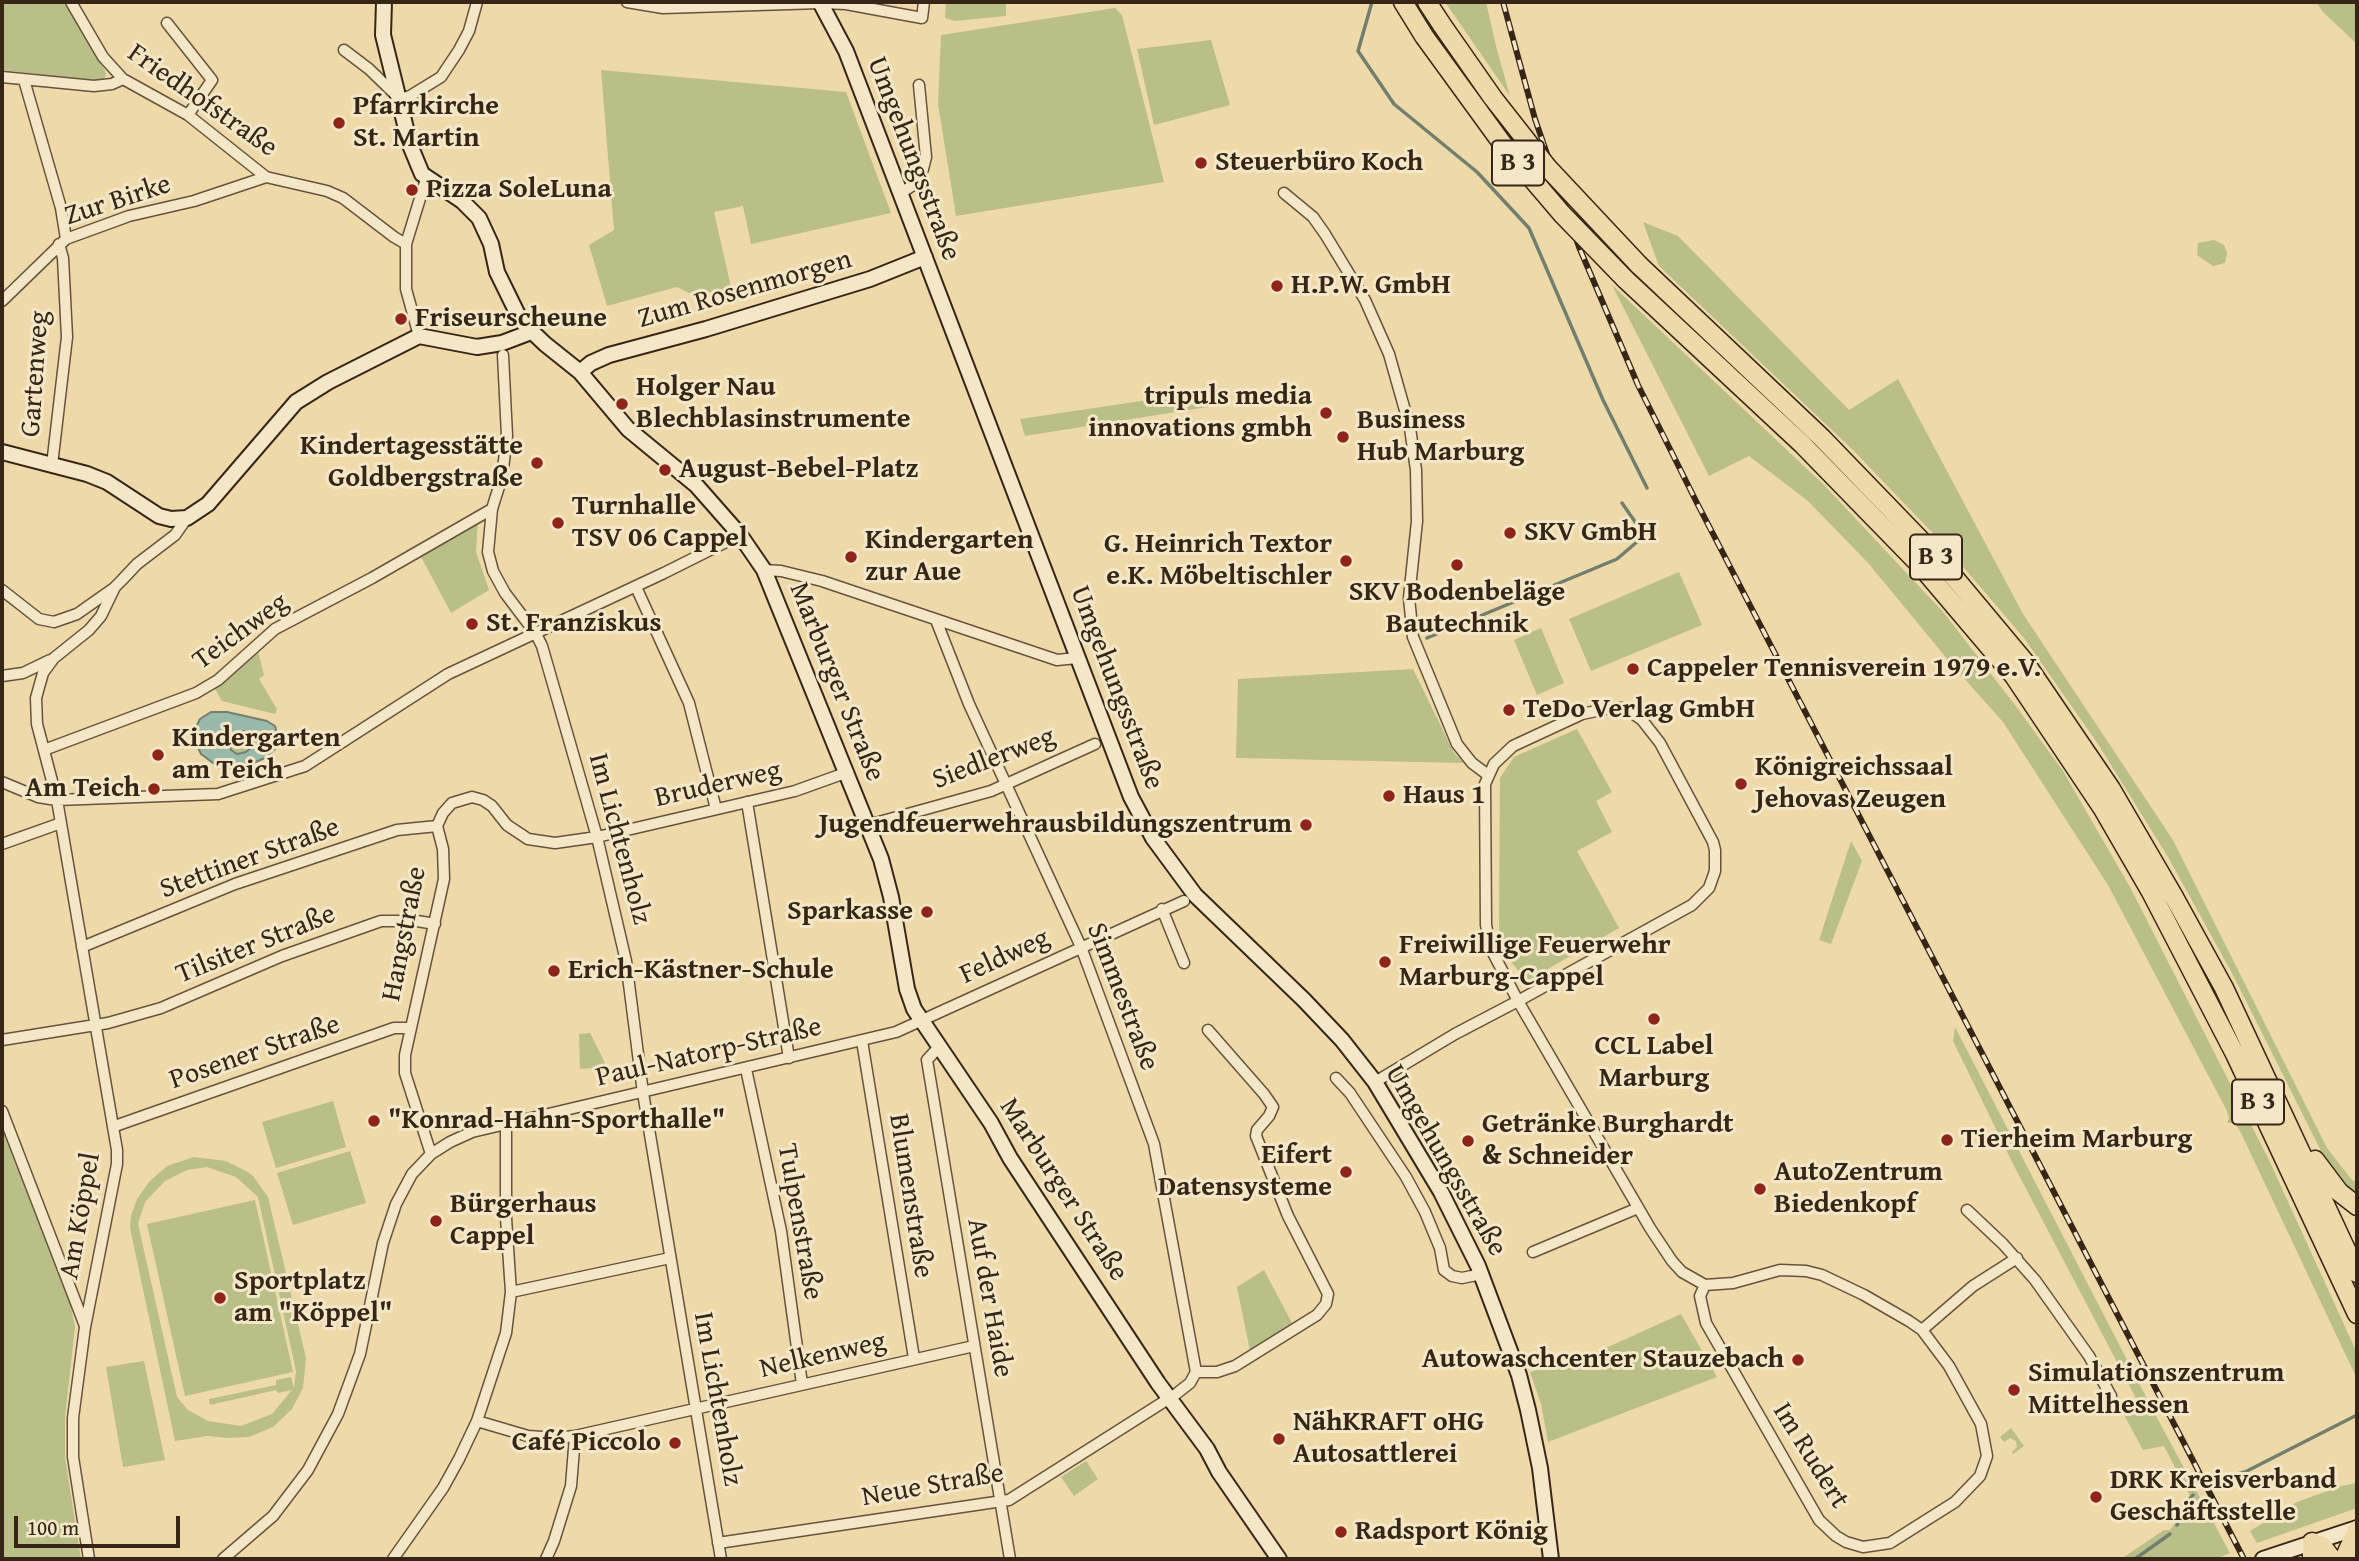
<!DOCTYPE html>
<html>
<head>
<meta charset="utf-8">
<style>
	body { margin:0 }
	#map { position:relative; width:2359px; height:1561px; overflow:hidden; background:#eedaa9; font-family:"Gentium Book Plus",serif }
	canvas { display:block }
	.frame { position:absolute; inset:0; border:4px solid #372617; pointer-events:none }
	.scale { position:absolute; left:14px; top:1516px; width:166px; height:32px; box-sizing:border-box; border:4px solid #372617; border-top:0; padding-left:9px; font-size:21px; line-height:24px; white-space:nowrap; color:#372617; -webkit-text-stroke:5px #f4e7c7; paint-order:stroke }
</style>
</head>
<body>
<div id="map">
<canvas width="2359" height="1561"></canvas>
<div class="frame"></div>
<div class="scale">100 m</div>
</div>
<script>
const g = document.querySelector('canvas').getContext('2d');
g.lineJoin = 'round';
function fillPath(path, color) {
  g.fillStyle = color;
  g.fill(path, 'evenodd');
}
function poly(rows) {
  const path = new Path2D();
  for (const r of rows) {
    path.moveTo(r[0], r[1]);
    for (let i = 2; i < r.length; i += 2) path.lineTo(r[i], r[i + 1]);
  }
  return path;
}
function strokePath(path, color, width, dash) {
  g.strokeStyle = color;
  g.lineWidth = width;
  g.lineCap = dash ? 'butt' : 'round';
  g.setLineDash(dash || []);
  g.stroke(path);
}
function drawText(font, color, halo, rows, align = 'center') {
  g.font = font + ' "Gentium Book Plus",serif';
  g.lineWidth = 6;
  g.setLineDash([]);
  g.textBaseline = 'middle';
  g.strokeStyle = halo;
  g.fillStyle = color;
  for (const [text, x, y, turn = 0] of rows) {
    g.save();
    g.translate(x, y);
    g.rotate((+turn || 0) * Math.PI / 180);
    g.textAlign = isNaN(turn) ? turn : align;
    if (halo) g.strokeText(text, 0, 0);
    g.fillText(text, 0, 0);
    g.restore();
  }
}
fillPath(poly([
	[2,2,64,2,104,69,106,74,104,79,100,81,2,70],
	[946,2,1006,2,1006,16,955,21,945,18],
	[1445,2,1486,2,1497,50,1510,96],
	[2316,2,2357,2,2357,44,2323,12],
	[1115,8,1122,15,1164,182,956,216,938,104,941,35],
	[1211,40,1230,105,1154,125,1137,49],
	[601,70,846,92,891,213,751,244,743,206,714,212,731,287,695,296,677,287,607,306,589,245,614,230],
	[1643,222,1678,236,1849,410,1898,379,2023,614,2173,840,2327,1148,2352,1180,2357,1182,2357,1197,2349,1193,2331,1171,2233,975,2168,857,2098,744,2024,638,1947,548,1854,451,1659,266],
	[2214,240,2224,245,2227,253,2225,263,2213,266,2197,255,2198,243],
	[1612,285,1825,486,1944,613,2015,705,2063,771,2131,889,2269,1160,2357,1353,2357,1379,2241,1133,2235,1123,2227,1123,2229,1118,2227,1111,2108,885,2003,722,1953,666,1869,564,1808,501,1749,456,1709,476],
	[1222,389,1226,404,1025,436,1020,419],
	[478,519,476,552,489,590,451,613,419,553],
	[1679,572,1702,625,1591,671,1569,619],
	[1541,628,1564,683,1537,695,1514,640],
	[258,651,264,675,259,679,277,709,275,714,222,701,215,689],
	[1413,669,1454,753,1464,763,1236,758,1238,679],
	[1577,729,1612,792,1596,801,1612,832,1577,851,1619,928,1527,981,1512,963,1499,930,1500,778,1514,757],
	[244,731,253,737,252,747,246,752,237,754,231,750,229,742,235,734],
	[1851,841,1862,861,1831,944,1819,940],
	[1955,1027,2156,1416,2230,1553,2215,1559,2121,1559,2164,1530,2170,1530,2178,1519,2176,1510,2190,1496,2164,1446,2143,1450,2123,1413,2140,1406,2012,1162,1953,1041],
	[590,1033,607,1067,580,1069,579,1034],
	[333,1101,346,1147,276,1168,262,1122],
	[2,1125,70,1302,75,1327,65,1418,65,1457,81,1559,2,1559],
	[350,1151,366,1203,293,1225,277,1173],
	[194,1157,226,1161,246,1171,253,1176,268,1197,306,1358,303,1388,292,1409,273,1427,249,1437,228,1438,207,1436,175,1441,130,1228,131,1216,137,1199,149,1182,167,1166],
	[207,1167,236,1177,258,1197,296,1371,294,1388,291,1377,276,1380,276,1385,209,1399,210,1405,276,1390,278,1393,292,1390,272,1414,241,1426,208,1421,188,1410,177,1397,138,1224,145,1202,165,1181,187,1170],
	[255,1200,293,1372,185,1396,147,1224],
	[1264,1270,1292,1323,1250,1351,1237,1287],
	[1681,1314,1717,1377,1548,1442,1541,1404,1530,1372,1599,1351],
	[144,1361,165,1460,123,1467,106,1367],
	[2011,1428,2024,1446,2013,1454,2012,1452,2017,1447,2016,1441,2010,1438,2004,1442,2000,1437],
	[1086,1461,1098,1479,1074,1496,1061,1477],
	[2357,1483,2357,1508,2257,1543,2250,1531,2297,1502,2341,1486]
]), '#b9bf87');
const water = poly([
	[211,712,227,712,267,721,275,726,278,738,276,748,265,758,244,767,221,769,201,754,192,735,200,719,211,712],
	[244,731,253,737,252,747,246,752,237,754,231,750,229,742,235,734,244,731]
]);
fillPath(water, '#99baaa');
strokePath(water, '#727f6f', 2);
strokePath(poly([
	[1372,2,1358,51,1394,104,1477,172,1529,228,1603,400,1647,488],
	[1427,638,1617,559,1638,541,1638,526,1622,503],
	[2231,1476,2245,1472,2357,1415],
	[2177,1525,2188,1501,2193,1495],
	[2135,1559,2170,1534]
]), '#727f6f', 3.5);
const street = poly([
	[71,2,103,57,123,79,188,115,266,177,327,191,343,198,394,237,406,244],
	[627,2,663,8,820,3,846,4,922,18,924,2],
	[167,23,212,80,188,115],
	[344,50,369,69,400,99,410,96,441,77,459,50,469,31,477,2],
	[2,77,94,86,112,84,123,79],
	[24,80,61,208,66,239],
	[901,193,916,183,923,169,926,157,919,85],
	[1284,193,1313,217,1325,234,1365,300,1389,354,1410,428,1416,470,1417,521,1409,598,1413,637,1457,744,1472,763,1488,775],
	[2,301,66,239,129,216,194,201,266,177],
	[419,336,406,289,406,244,426,179],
	[503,355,507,436,502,477,492,509,488,552,493,571,505,593,536,634,542,646,597,837,626,961,643,1093,721,1559],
	[52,465,67,337,63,258,59,244],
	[764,570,781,571,822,581,1057,660,1077,658],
	[636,587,689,703,716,809],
	[2,590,39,619,54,622,77,614,114,588],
	[2,676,23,673,50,660],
	[44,750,196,693,218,680,275,629,372,578,492,509],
	[2,782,38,797,57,800,218,794,305,766,448,674,664,573,740,535],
	[747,802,789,1058],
	[868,825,991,791,1095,744],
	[2,844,61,823],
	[1162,909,1184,963],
	[82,947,235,884,397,830,437,826],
	[2,1040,108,1023,161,1008,282,956,381,921,417,921,435,924],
	[862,1041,914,1358],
	[938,1048,927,1060,1010,1559],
	[746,1069,781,1231,802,1384],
	[1336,1078,1350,1093,1406,1177,1425,1212,1440,1248,1444,1270,1452,1276,1462,1278,1482,1274],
	[1375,1082,1455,1034,1518,1001,1692,905,1709,888,1715,871,1715,850,1713,842,1660,743,1642,720,1632,713,1622,708,1610,708,1582,714,1513,746,1494,764,1485,784,1486,925,1491,949,1518,1001,1650,1228,1672,1261,1682,1272,1705,1285,1733,1283,1780,1270,1806,1271,1822,1275,1864,1295,1909,1321,1922,1330,1949,1366,1981,1424,1987,1456,1980,1476,1955,1502,1890,1543,1863,1547,1846,1542,1836,1536,1819,1520,1706,1323,1700,1296,1705,1285],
	[2,1111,85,1326],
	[115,1126,394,1028,410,1028],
	[431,1154,405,1073,405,1055,444,879,443,849,437,826,443,813,452,803,472,797,483,800,492,806,507,825,528,839,555,843,597,837,795,791,848,772],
	[1967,1210,2003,1244,2035,1280,2089,1356,2111,1396],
	[1533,1252,1638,1208],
	[511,1292,670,1258],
	[1922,1330,1973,1286,2017,1258],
	[1196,1372,1217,1372,1235,1366,1317,1315,1326,1304,1328,1294,1288,1216,1256,1136,1257,1130,1269,1116,1273,1107,1264,1094,1208,1030],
	[477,1421,528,1436,556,1438,575,1436,974,1346],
	[718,1543,1009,1500,1176,1394,1190,1383,1196,1372,1154,1144,1081,947,969,704,936,620],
	[89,1559,73,1457,73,1418,85,1327,117,1164,117,1150,57,800,37,724,36,698,43,673,54,658,89,630,101,616,115,587,122,580,137,564,175,535,187,518],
	[223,1559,273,1516,308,1470,338,1414,360,1354,383,1243,396,1204,412,1174,431,1154,450,1142,472,1132,896,1032,1184,901],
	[393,1559,443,1488,459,1459,477,1421,506,1333,511,1292,506,1218,506,1124],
	[546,1559,554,1541,571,1486,575,1436]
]);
const secondary = poly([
	[384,2,383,35,410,145,422,174,462,201,479,218,491,244,497,272,521,321,545,344,580,372,628,429,696,485,740,535,764,570,881,859,891,897,907,989,914,1009,991,1123,1010,1158,1158,1383,1207,1449,1219,1472,1279,1559],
	[820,2,846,51,1131,797,1153,838,1195,895,1304,1000,1342,1040,1375,1082,1441,1192,1478,1266,1519,1375,1528,1410,1540,1468,1551,1559],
	[580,372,591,363,609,355,706,329,870,279,925,257],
	[2,452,87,474,107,482,159,516,171,519,187,518,208,504,296,402,328,382,419,336,477,347,502,343,531,332],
	[2263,1559,2357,1528]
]);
const highway = poly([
	[1403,2,1424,36],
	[1427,2,1442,25],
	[1639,265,1822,438,1938,558,2024,661,2111,789,2174,897,2224,988,2357,1273],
	[1625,279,1802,444,1919,564,2014,676,2103,809,2151,892,2235,1054,2357,1314],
	[2315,1160,2339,1192,2357,1206],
	[2312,1559,2312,1542,2323,1547,2332,1559],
	[2344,1559,2357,1530]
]);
strokePath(street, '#65533c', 13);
strokePath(secondary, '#372617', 18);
strokePath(highway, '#372617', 21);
strokePath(street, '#f4e7c7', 10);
strokePath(secondary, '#f4e7c7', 14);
strokePath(highway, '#eedaa9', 18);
const rail = poly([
	[1503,2,1535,119,1579,247,1638,385,1697,503,2244,1559]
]);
strokePath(rail, '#372617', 6);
strokePath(rail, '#f4e7c7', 3.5, [10]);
const highwayBridge = poly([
	[1442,25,1493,98,1548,168,1639,265],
	[1424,36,1504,146,1562,214,1625,279]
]);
strokePath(highwayBridge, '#372617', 21, []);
strokePath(highwayBridge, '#eedaa9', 18);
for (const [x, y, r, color] of [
	[339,123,7,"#8f2418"],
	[1201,163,7,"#8f2418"],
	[412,190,7,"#8f2418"],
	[1277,286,7,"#8f2418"],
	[401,319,7,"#8f2418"],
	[622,404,7,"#8f2418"],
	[1326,413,7,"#8f2418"],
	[1343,437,7,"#8f2418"],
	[537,463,7,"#8f2418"],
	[665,470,7,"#8f2418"],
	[558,523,7,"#8f2418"],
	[1510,533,7,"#8f2418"],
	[851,557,7,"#8f2418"],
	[1346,561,7,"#8f2418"],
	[1457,565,7,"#8f2418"],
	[472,624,7,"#8f2418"],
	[1633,669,7,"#8f2418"],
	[1509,710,7,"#8f2418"],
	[158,755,7,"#8f2418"],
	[1741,784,7,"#8f2418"],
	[154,789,7,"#8f2418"],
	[1389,796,7,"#8f2418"],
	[1306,825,7,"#8f2418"],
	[927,912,7,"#8f2418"],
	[1385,962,7,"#8f2418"],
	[554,971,7,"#8f2418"],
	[1654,1019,7,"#8f2418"],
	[374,1121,7,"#8f2418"],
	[1947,1140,7,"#8f2418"],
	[1468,1141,7,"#8f2418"],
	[1346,1172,7,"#8f2418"],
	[1760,1189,7,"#8f2418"],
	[436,1221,7,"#8f2418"],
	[220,1298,7,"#8f2418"],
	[1798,1360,7,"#8f2418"],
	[2014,1390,7,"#8f2418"],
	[1279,1439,7,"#8f2418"],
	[675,1443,7,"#8f2418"],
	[2096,1497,7,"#8f2418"],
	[1341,1532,7,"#8f2418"]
]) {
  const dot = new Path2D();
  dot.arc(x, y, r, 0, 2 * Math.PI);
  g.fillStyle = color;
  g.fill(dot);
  strokePath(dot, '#f4e7c7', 2.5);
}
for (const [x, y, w] of [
	[1518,163,52],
	[1936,557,52],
	[2258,1102,52]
]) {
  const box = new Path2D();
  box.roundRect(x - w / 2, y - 22.5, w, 45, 5);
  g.fillStyle = '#f4e7c7';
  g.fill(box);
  strokePath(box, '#372617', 2);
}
drawText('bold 26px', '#372617', null, [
	["B 3",1518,163],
	["B 3",1936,557],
	["B 3",2258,1102]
]);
drawText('28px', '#372617', '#f4e7c7', [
	["Friedhofstraße",202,101,35],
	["Umgehungsstraße",913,159,69],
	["Zur Birke",118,201,-18],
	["Zum Rosenmorgen",745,290,-16],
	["Gartenweg",36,374,-86],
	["Teichweg",241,632,-36],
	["Marburger Straße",836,682,68],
	["Umgehungsstraße",1116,688,69],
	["Siedlerweg",994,759,-21],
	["Bruderweg",718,785,-13],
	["Im Lichtenholz",619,839,75],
	["Stettiner Straße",250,859,-20],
	["Hangstraße",405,934,-79],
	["Tilsiter Straße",256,945,-22],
	["Feldweg",1005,957,-25],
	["Simmestraße",1122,997,69],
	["Posener Straße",255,1053,-19],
	["Paul-Natorp-Straße",709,1053,-13],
	["Umgehungsstraße",1445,1161,60],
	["Marburger Straße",1063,1190,57],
	["Blumenstraße",910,1196,81],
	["Am Köppel",81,1216,-80],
	["Tulpenstraße",799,1222,80],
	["Auf der Haide",989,1298,80],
	["Nelkenweg",823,1356,-13],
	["Im Lichtenholz",717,1399,80],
	["Im Rudert",1810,1456,58],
	["Neue Straße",933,1486,-10]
]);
drawText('bold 28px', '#372617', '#f4e7c7', [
	["Pfarrkirche",353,107],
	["St. Martin",353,139],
	["Steuerbüro Koch",1215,163],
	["Pizza SoleLuna",426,190],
	["H.P.W. GmbH",1291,286],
	["Friseurscheune",415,319],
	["Holger Nau",636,388],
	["Blechblasinstrumente",636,420],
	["tripuls media",1312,397,"right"],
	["innovations gmbh",1312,429,"right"],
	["Business",1357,421],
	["Hub Marburg",1357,453],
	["Kindertagesstätte",523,447,"right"],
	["Goldbergstraße",523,479,"right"],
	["August-Bebel-Platz",679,470],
	["Turnhalle",572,507],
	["TSV 06 Cappel",572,539],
	["SKV GmbH",1524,533],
	["Kindergarten",865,541],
	["zur Aue",865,573],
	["G. Heinrich Textor",1332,545,"right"],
	["e.K. Möbeltischler",1332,577,"right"],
	["SKV Bodenbeläge",1457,593,"center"],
	["Bautechnik",1457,625,"center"],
	["St. Franziskus",486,624],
	["Cappeler Tennisverein 1979 e.V.",1647,669],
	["TeDo Verlag GmbH",1523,710],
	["Kindergarten",172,739],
	["am Teich",172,771],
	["Königreichssaal",1755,768],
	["Jehovas Zeugen",1755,800],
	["Am Teich",140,789,"right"],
	["Haus 1",1403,796],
	["Jugendfeuerwehrausbildungszentrum",1292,825,"right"],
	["Sparkasse",913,912,"right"],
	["Freiwillige Feuerwehr",1399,946],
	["Marburg-Cappel",1399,978],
	["Erich-Kästner-Schule",568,971],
	["CCL Label",1654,1047,"center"],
	["Marburg",1654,1079,"center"],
	["\"Konrad-Hahn-Sporthalle\"",388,1121],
	["Getränke Burghardt",1482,1125],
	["& Schneider",1482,1157],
	["Tierheim Marburg",1961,1140],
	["Eifert",1332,1156,"right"],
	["Datensysteme",1332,1188,"right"],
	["AutoZentrum",1774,1173],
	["Biedenkopf",1774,1205],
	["Bürgerhaus",450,1205],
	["Cappel",450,1237],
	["Sportplatz",234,1282],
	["am \"Köppel\"",234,1314],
	["Autowaschcenter Stauzebach",1784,1360,"right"],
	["Simulationszentrum",2028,1374],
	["Mittelhessen",2028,1406],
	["NähKRAFT oHG",1293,1423],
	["Autosattlerei",1293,1455],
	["Café Piccolo",661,1443,"right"],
	["DRK Kreisverband",2110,1481],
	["Geschäftsstelle",2110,1513],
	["Radsport König",1355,1532]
], 'left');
</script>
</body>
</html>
